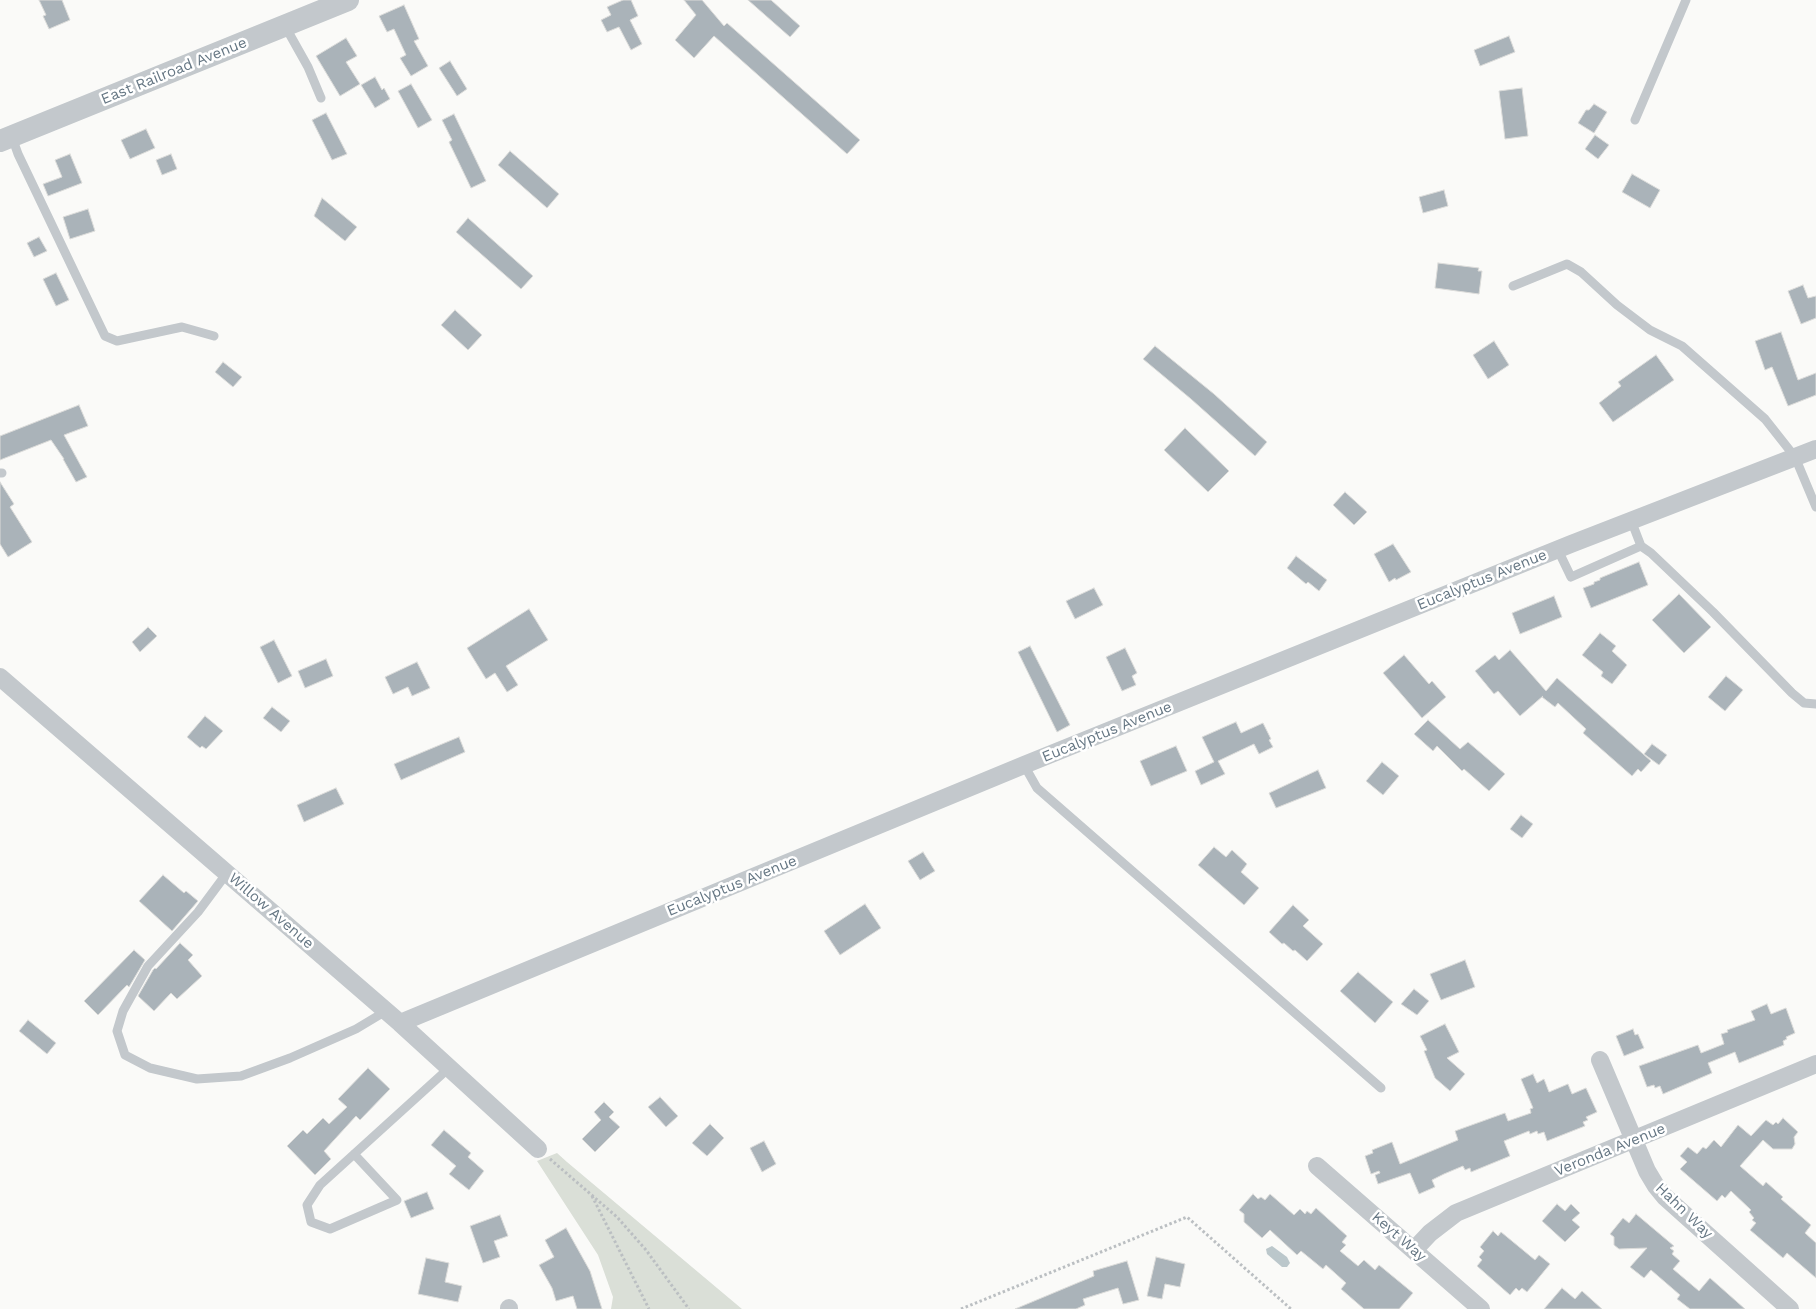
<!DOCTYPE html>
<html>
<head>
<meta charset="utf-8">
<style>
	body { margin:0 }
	canvas { display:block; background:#fafaf8 }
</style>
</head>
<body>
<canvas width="1816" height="1309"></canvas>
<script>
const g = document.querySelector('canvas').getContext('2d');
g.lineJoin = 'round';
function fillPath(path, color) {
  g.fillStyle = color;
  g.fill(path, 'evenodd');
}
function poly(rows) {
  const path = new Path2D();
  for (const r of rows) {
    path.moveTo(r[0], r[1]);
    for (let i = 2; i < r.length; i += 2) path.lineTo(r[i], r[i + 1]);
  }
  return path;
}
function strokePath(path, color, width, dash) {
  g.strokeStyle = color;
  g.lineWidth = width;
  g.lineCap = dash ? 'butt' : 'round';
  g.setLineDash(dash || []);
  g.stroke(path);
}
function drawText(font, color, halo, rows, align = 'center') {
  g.font = font + ' "Work Sans",sans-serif';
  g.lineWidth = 5;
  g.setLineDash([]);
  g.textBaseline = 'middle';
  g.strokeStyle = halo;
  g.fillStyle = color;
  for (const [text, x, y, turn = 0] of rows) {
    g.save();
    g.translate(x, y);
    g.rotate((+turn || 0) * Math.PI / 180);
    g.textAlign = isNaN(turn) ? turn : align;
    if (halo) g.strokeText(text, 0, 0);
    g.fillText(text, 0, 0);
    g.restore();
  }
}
fillPath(poly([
	[557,1153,567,1162,742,1309,611,1309,613,1297,598,1255,537,1161]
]), '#dadfd7');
fillPath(poly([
	[1272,1246,1287,1257,1290,1263,1287,1267,1282,1267,1267,1254,1266,1249]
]), '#bbc7cb');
const building = poly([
	[39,0,62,0,70,20,49,29,43,16,46,15,39,0],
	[623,0,631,0,638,16,630,20,642,44,631,50,619,27,607,32,601,20,611,15,607,7,623,0],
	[684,0,702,0,724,26,727,23,860,140,847,154,714,36,694,58,675,40,696,15,684,0],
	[748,0,771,0,800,26,790,37,748,0],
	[404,5,419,39,414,41,428,66,411,76,400,58,406,55,394,29,387,32,379,16,404,5],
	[1509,36,1515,52,1480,66,1474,50,1509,36],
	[346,38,357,56,346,62,360,84,340,96,316,56,346,38],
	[450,61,467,89,457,96,439,68,450,61],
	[375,77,382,90,384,88,390,99,375,108,361,85,375,77],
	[411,84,432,120,418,128,398,91,411,84],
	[1522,88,1528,136,1505,139,1499,91,1522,88],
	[1594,104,1607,112,1594,133,1578,123,1586,110,1589,110,1594,104],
	[326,113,347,154,332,160,312,120,326,113],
	[454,114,486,181,471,188,449,142,452,140,442,120,454,114],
	[146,129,155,148,130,159,121,140,146,129],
	[1595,135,1609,145,1598,159,1585,149,1595,135],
	[510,151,559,194,547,208,498,165,510,151],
	[70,154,82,183,48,196,43,184,62,177,55,160,70,154],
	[171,154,177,169,162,175,156,160,171,154],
	[1632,174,1660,190,1650,208,1622,192,1632,174],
	[1444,190,1448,206,1423,213,1419,197,1444,190],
	[322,198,357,227,345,241,314,216,322,198],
	[88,209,95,231,70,239,63,217,88,209],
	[468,218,533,276,521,289,456,232,468,218],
	[39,237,47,251,34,257,27,243,39,237],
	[1438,263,1479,268,1478,271,1482,271,1479,294,1435,288,1438,263],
	[56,273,69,300,56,306,43,279,56,273],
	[1803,285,1808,298,1816,296,1816,318,1801,324,1788,291,1803,285],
	[455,310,482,335,468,350,441,325,455,310],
	[1781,332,1798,380,1816,373,1816,395,1788,406,1772,367,1765,370,1755,341,1781,332],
	[1494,341,1509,365,1488,379,1473,355,1494,341],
	[1155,346,1214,394,1267,442,1255,456,1191,399,1143,359,1155,346],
	[1656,355,1674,380,1613,422,1599,403,1621,386,1618,382,1656,355],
	[223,362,242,377,233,387,215,372,223,362],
	[79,405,88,426,64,435,87,477,76,482,63,459,64,459,51,440,0,460,0,436,79,405],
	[1185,428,1229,471,1208,492,1164,450,1185,428],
	[0,482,14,504,10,507,32,542,8,557,0,544,0,482],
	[1345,492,1367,512,1354,525,1333,505,1345,492],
	[1393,544,1411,572,1396,580,1395,578,1389,582,1374,554,1393,544],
	[1296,556,1327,580,1319,591,1308,582,1306,584,1287,568,1296,556],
	[1639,562,1648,585,1591,608,1583,588,1594,584,1594,582,1600,580,1600,578,1639,562],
	[1094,588,1103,605,1075,619,1066,601,1094,588],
	[1679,594,1711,627,1684,653,1652,620,1679,594],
	[1554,596,1562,617,1520,634,1512,613,1554,596],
	[529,609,548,640,506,666,518,685,507,692,495,673,486,679,467,648,529,609],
	[148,627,157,636,140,652,132,642,148,627],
	[1600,633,1616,646,1612,651,1627,665,1612,684,1601,676,1603,672,1582,655,1600,633],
	[274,640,292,676,278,683,260,647,274,640],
	[1030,646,1070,725,1057,732,1018,652,1030,646],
	[1125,648,1137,673,1132,676,1136,685,1122,691,1106,657,1125,648],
	[1510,650,1546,691,1557,678,1651,761,1641,772,1638,769,1632,776,1583,733,1586,729,1558,703,1555,707,1542,697,1543,696,1520,716,1498,691,1494,694,1475,671,1495,655,1499,660,1510,650],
	[1404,655,1429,684,1432,681,1446,697,1422,718,1383,673,1404,655],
	[326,659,333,676,305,688,298,671,326,659],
	[417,662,430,688,412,696,408,687,393,694,385,677,417,662],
	[1726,676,1743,690,1725,711,1708,697,1726,676],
	[272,707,290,721,281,732,263,718,272,707],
	[205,716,223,731,206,749,202,746,200,748,187,737,205,716],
	[1428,720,1460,749,1468,742,1505,774,1489,791,1464,769,1462,771,1437,746,1433,751,1414,734,1428,720],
	[1236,722,1241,733,1263,723,1271,739,1269,740,1273,747,1259,754,1254,744,1218,761,1225,774,1201,785,1195,771,1214,762,1202,737,1236,722],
	[459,737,465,752,401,780,394,764,459,737],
	[1652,744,1667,755,1659,765,1644,754,1652,744],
	[1176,746,1187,771,1151,786,1140,761,1176,746],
	[1382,762,1399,776,1383,795,1366,781,1382,762],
	[1318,770,1326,788,1276,808,1269,793,1318,770],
	[336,788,344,804,304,822,297,805,336,788],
	[1521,815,1533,824,1522,838,1510,829,1521,815],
	[1214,847,1226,857,1232,850,1247,864,1241,872,1259,888,1244,905,1198,865,1214,847],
	[923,852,935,871,920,880,908,861,923,852],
	[163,875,184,893,186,891,198,901,172,931,139,901,163,875],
	[865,904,881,928,840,955,824,931,865,904],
	[1293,905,1309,920,1303,926,1323,944,1307,961,1295,950,1293,951,1284,943,1282,944,1269,932,1293,905],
	[180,943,193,955,188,960,202,976,177,999,171,993,154,1011,138,996,153,970,155,968,156,969,180,943],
	[134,950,145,960,129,987,127,985,98,1015,84,1001,134,950],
	[1465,960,1475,987,1441,1000,1430,974,1465,960],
	[1358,972,1393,1002,1375,1023,1340,991,1358,972],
	[1414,989,1429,1001,1417,1015,1401,1004,1414,989],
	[1767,1004,1771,1014,1786,1008,1795,1033,1786,1037,1787,1039,1783,1041,1784,1045,1739,1063,1735,1052,1708,1063,1712,1073,1663,1094,1660,1086,1655,1088,1654,1085,1647,1087,1639,1066,1698,1045,1701,1053,1724,1044,1721,1034,1728,1032,1727,1030,1755,1020,1751,1011,1767,1004],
	[28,1020,56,1043,47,1054,19,1031,28,1020],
	[1445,1024,1459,1052,1447,1058,1465,1074,1450,1091,1435,1078,1424,1051,1427,1050,1420,1036,1445,1024],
	[1633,1029,1635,1035,1638,1034,1644,1048,1624,1056,1616,1036,1633,1029],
	[368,1068,390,1089,360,1120,356,1116,324,1151,331,1159,315,1175,287,1146,303,1130,307,1134,323,1118,329,1124,347,1107,338,1099,368,1068],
	[1533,1074,1537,1083,1544,1079,1549,1092,1568,1084,1572,1094,1586,1088,1597,1112,1586,1117,1588,1120,1583,1122,1585,1126,1547,1141,1544,1132,1538,1134,1537,1131,1530,1134,1529,1131,1504,1141,1510,1156,1471,1172,1470,1168,1465,1170,1463,1166,1444,1174,1432,1180,1435,1187,1419,1194,1410,1173,1378,1184,1375,1175,1380,1173,1379,1171,1371,1174,1365,1156,1373,1153,1372,1150,1392,1142,1400,1164,1458,1140,1455,1131,1505,1113,1508,1121,1531,1113,1530,1109,1533,1108,1521,1079,1533,1074],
	[660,1097,678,1116,666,1127,648,1107,660,1097],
	[604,1102,614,1112,609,1117,620,1127,595,1152,582,1139,601,1120,594,1112,604,1102],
	[1783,1118,1798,1132,1794,1137,1795,1144,1792,1149,1773,1149,1763,1140,1740,1166,1763,1186,1766,1182,1783,1197,1781,1199,1811,1225,1805,1233,1816,1243,1816,1278,1787,1253,1783,1258,1750,1230,1756,1223,1752,1220,1754,1218,1749,1212,1751,1210,1731,1191,1725,1198,1722,1195,1717,1201,1680,1169,1687,1162,1680,1156,1688,1147,1697,1154,1703,1147,1706,1149,1714,1140,1721,1147,1738,1125,1751,1136,1766,1120,1773,1125,1776,1122,1778,1124,1783,1118],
	[710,1124,724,1138,707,1156,692,1143,710,1124],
	[444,1130,471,1153,468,1157,484,1171,469,1190,449,1174,456,1166,431,1145,444,1130],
	[764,1141,776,1164,762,1172,750,1148,764,1141],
	[427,1192,434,1209,411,1218,404,1201,427,1192],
	[1253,1194,1258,1199,1261,1197,1265,1200,1270,1194,1294,1215,1300,1209,1305,1214,1307,1211,1311,1214,1316,1208,1347,1236,1342,1242,1346,1245,1340,1251,1358,1266,1364,1260,1375,1270,1379,1265,1413,1293,1399,1309,1364,1309,1341,1289,1346,1283,1326,1265,1323,1269,1301,1251,1297,1255,1270,1230,1262,1238,1244,1222,1244,1214,1239,1210,1253,1194],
	[1557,1204,1565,1211,1571,1204,1580,1213,1572,1220,1580,1227,1565,1242,1542,1221,1557,1204],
	[1636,1214,1674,1246,1670,1248,1674,1251,1672,1254,1680,1261,1673,1269,1699,1291,1710,1278,1745,1309,1690,1309,1677,1299,1680,1295,1651,1270,1644,1278,1630,1267,1647,1248,1619,1249,1614,1245,1614,1237,1610,1234,1623,1218,1629,1223,1636,1214],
	[500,1215,508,1236,494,1241,500,1257,483,1263,470,1226,500,1215],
	[566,1228,590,1271,602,1309,577,1309,573,1296,556,1301,552,1288,539,1265,554,1257,545,1240,566,1228],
	[1493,1231,1498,1236,1501,1232,1535,1260,1539,1255,1550,1264,1527,1292,1522,1288,1519,1291,1516,1288,1510,1295,1477,1266,1482,1260,1479,1257,1484,1251,1480,1247,1493,1231],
	[1156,1257,1185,1264,1180,1287,1165,1284,1162,1299,1147,1296,1156,1257],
	[426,1258,449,1263,445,1282,462,1286,458,1302,418,1294,426,1258],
	[1127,1261,1139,1300,1123,1304,1118,1288,1083,1299,1085,1305,1076,1309,1015,1309,1094,1276,1093,1271,1127,1261],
	[1562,1288,1575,1299,1582,1291,1602,1309,1544,1309,1562,1288]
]);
fillPath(building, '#aab3b9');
strokePath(building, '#dcdcda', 1);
strokePath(poly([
	[550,1159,617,1217,646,1250,689,1309],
	[592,1196,649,1309],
	[961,1309,1187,1217,1291,1309]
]), '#bbbfc2', 3, [2.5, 2.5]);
strokePath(poly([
	[285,26,308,67,321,98],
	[1635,120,1686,0],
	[12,137,18,154,105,336,117,341,182,327,214,336],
	[1513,286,1567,264,1581,272,1617,305,1650,330,1682,346,1765,419,1795,457,1816,507],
	[0,473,2,473],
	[1631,520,1641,546,1651,553,1713,612,1792,693,1804,703,1816,704],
	[1558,550,1571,577,1641,546],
	[1024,765,1037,788,1381,1088],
	[227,873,198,912,148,966,123,1011,117,1031,125,1055,150,1068,197,1079,241,1076,290,1058,356,1029,386,1011],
	[354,1154,397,1200,330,1229,311,1222,307,1205,320,1185,449,1068]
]), '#c3c8cc', 9);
strokePath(poly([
	[0,677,400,1023,538,1149],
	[400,1023,1024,765,1571,544,1816,449],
	[1600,1060,1647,1171,1656,1186,1665,1197,1790,1309],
	[1317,1166,1481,1309],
	[1414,1250,1430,1233,1456,1213,1816,1064],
	[509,1309,509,1308]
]), '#c3c8cc', 18);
strokePath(poly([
	[0,141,348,0]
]), '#c3c8cc', 22);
drawText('15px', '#657683', '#fff', [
	["East Railroad Avenue",174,71,-22],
	["Eucalyptus Avenue",1482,580,-22],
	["Eucalyptus Avenue",1107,732,-22],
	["Eucalyptus Avenue",732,886,-22],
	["Willow Avenue",271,911,41],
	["Veronda Avenue",1610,1150,-22],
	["Hahn Way",1684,1211,44],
	["Keyt Way",1399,1237,41]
]);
</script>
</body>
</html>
